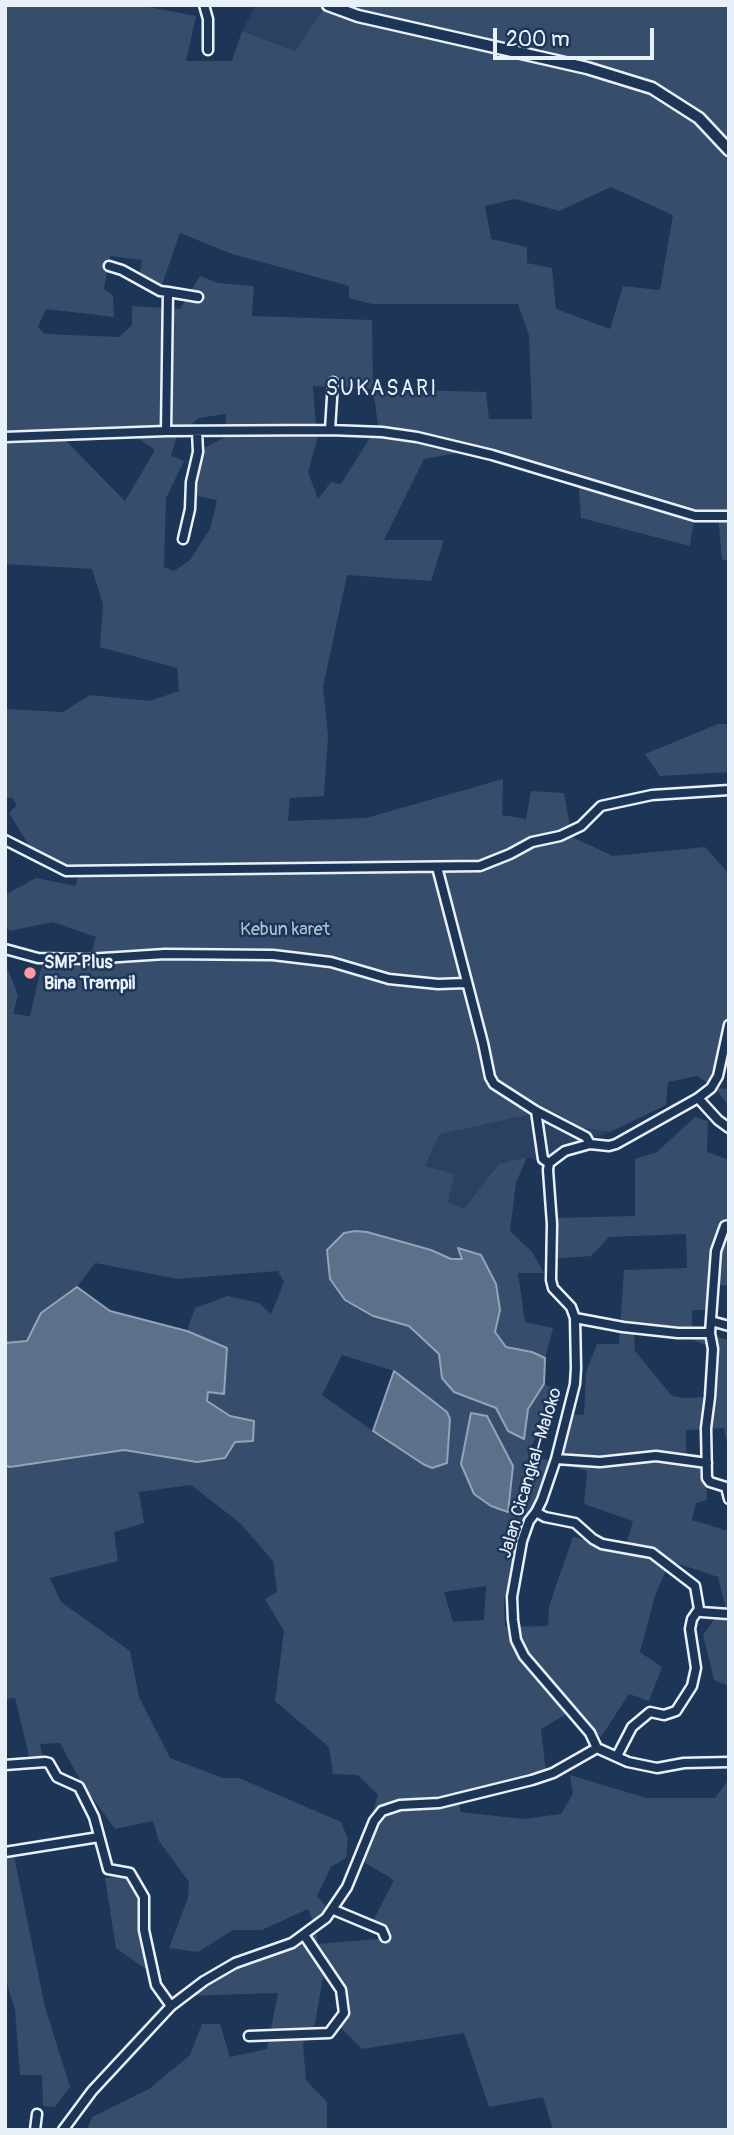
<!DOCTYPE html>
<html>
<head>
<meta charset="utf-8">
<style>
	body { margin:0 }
	#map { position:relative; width:734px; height:2135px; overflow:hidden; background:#1d3557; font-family:Pangolin,sans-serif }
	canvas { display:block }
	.frame { position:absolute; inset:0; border:7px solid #e8f1f8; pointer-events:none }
	.scale { position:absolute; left:493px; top:28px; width:161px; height:32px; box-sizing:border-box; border:4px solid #e8f1f8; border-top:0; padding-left:9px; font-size:21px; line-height:24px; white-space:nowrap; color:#e8f1f8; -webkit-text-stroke:5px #1d3557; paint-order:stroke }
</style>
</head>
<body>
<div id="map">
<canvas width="734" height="2135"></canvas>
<div class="frame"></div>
<div class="scale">200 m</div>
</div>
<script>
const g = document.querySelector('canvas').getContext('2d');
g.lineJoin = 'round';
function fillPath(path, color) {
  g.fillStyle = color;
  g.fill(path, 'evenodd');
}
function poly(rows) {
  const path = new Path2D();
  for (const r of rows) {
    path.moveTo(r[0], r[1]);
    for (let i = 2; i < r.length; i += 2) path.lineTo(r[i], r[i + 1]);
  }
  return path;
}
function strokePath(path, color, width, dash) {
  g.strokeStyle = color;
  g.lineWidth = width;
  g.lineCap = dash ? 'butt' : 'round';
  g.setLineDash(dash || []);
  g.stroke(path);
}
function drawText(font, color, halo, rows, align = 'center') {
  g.font = font + ' Pangolin,sans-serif';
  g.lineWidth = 5;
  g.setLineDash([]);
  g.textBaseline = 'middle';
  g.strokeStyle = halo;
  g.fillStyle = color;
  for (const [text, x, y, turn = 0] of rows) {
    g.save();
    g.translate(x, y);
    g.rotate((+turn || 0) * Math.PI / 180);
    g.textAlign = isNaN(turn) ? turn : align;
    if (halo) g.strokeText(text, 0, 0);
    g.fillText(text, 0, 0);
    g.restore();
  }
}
fillPath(poly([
	[256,5,326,5,295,51,242,31],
	[551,1109,583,1128,610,1132,567,1150,549,1164,527,1157,499,1164,464,1209,448,1202,425,1166,440,1134]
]), '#2a4162');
fillPath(poly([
	[5,5,139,5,196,16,186,61,232,61,242,31,295,51,326,5,729,5,729,562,722,559,718,516,695,514,690,546,581,518,578,479,480,449,424,459,384,540,444,540,431,581,347,575,323,687,328,736,324,796,290,798,288,821,366,818,503,779,502,815,526,819,531,791,564,793,572,837,613,856,705,847,729,874,729,1025,716,1088,729,1089,729,1106,715,1088,697,1076,668,1082,666,1105,610,1132,583,1128,551,1110,440,1134,425,1166,454,1174,448,1202,464,1209,499,1164,527,1157,516,1183,510,1231,532,1252,544,1273,518,1273,525,1322,553,1328,545,1358,532,1352,506,1347,494,1332,500,1310,458,1249,462,1259,451,1259,431,1249,367,1232,355,1231,373,1316,409,1326,439,1354,442,1378,454,1392,496,1408,508,1431,524,1439,528,1409,544,1384,555,1389,542,1426,527,1454,551,1461,568,1414,584,1415,586,1372,597,1344,619,1344,624,1270,687,1268,686,1234,609,1237,591,1256,553,1259,555,1218,635,1216,635,1159,657,1152,695,1117,708,1121,707,1152,729,1160,729,1286,714,1284,709,1310,692,1310,692,1331,729,1340,729,1453,724,1428,686,1430,686,1453,705,1455,707,1500,696,1503,692,1520,729,1531,729,1686,714,1680,703,1635,725,1605,718,1577,670,1561,655,1596,640,1652,662,1667,649,1701,629,1694,601,1737,575,1709,541,1729,546,1772,457,1797,461,1812,523,1819,561,1814,573,1794,570,1775,646,1798,715,1798,729,1779,729,2130,553,2130,543,2097,489,2107,464,2033,362,2049,338,2025,335,1990,323,1977,315,2024,303,2044,306,2080,327,2102,327,2130,87,2130,92,2117,149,2089,190,2055,202,2024,220,2024,230,2057,267,2049,278,1993,185,1996,235,1964,283,1949,315,1926,308,1909,262,1930,233,1930,198,1952,169,1948,188,1898,189,1882,159,1841,153,1821,115,1829,81,1782,60,1743,40,1744,43,1759,30,1760,15,1698,5,1699,5,1465,10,1467,124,1450,197,1462,235,1442,254,1421,230,1416,207,1401,207,1392,223,1394,227,1349,187,1331,195,1308,228,1296,259,1303,271,1314,284,1282,278,1271,178,1279,95,1263,77,1287,41,1313,27,1341,5,1343,5,971,8,970,18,995,13,1014,30,1016,43,960,91,954,96,937,53,922,9,931,5,920,5,895,36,878,76,886,79,869,35,855,9,813,17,805,12,798,5,798,5,709,63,712,90,695,150,701,179,691,177,668,100,647,103,604,92,569,5,564],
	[611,187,673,215,660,290,623,286,610,329,556,309,552,268,527,263,527,247,491,239,485,206,515,199,559,211],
	[180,233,232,254,349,286,349,298,372,304,518,304,529,335,532,419,489,419,486,392,373,389,372,320,252,316,254,286,218,283,200,276,180,309,132,306,132,325,119,337,45,334,38,327,46,309,114,317,113,295,104,289,110,256,142,260,139,276,161,287],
	[313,386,373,389,378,425,341,484,331,482,318,499,308,472,317,440],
	[226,414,225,437,202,449,196,496,217,500,210,529,190,560,174,571,164,567,166,498,184,461,171,456,177,436,199,418],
	[128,431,155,450,125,501,65,440],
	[634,1332,693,1340,709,1346,708,1397,684,1398,672,1396,635,1351],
	[342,1355,394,1371,447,1412,450,1419,397,1448,322,1395],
	[552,1461,587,1471,584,1504,633,1521,625,1548,573,1537,549,1606,548,1626,505,1627,504,1599],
	[191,1485,240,1523,273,1561,277,1592,265,1599,284,1631,275,1701,329,1747,333,1774,358,1775,378,1795,367,1831,365,1863,394,1880,372,1923,391,1938,318,1944,315,1926,331,1913,317,1896,331,1867,346,1858,348,1839,341,1822,239,1778,223,1778,170,1758,139,1697,130,1651,61,1602,50,1578,118,1561,114,1532,144,1523,139,1492],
	[486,1586,484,1620,453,1622,444,1592],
	[718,724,729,724,729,772,660,776,645,754],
	[5,1851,13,1851,45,2007,70,2087,55,2107,43,2106,42,2075,20,2075,15,2010,5,1977],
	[140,1875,157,1977,116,1948,105,1878]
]), '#374d6c');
const water = poly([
	[355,1231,367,1232,431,1250,451,1259,462,1259,458,1248,481,1255,496,1284,500,1310,495,1332,506,1347,532,1352,545,1358,544,1384,528,1409,524,1439,508,1431,496,1408,454,1392,442,1378,439,1354,409,1326,373,1316,345,1300,330,1279,327,1250,344,1233,355,1231],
	[77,1287,110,1311,187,1331,227,1348,224,1394,208,1392,207,1401,230,1416,254,1421,253,1441,235,1442,225,1458,197,1462,124,1450,10,1467,5,1465,5,1343,27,1341,41,1313,77,1287],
	[394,1371,447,1412,450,1419,447,1463,432,1468,423,1464,373,1431,394,1371],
	[471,1413,487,1416,513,1466,508,1512,491,1506,474,1494,461,1464,471,1413]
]);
fillPath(water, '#5d7089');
strokePath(water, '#95a4b5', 2);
const minor = poly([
	[204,5,208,19,208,50],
	[109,266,122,270,160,291,168,292,166,431],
	[168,292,198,297],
	[330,430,333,382],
	[5,437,166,431,330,430,382,432,417,437,492,455,695,516,729,516],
	[183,539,190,509,191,482,198,452,197,431],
	[5,840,66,871,480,866,510,854,532,842,560,836,581,826,601,806,652,795,729,790],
	[437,867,483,1043,490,1077,494,1084,536,1111,586,1137,590,1144],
	[5,949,38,958,88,959,165,954,273,955,331,962,389,979,438,984,466,983],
	[698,1098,718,1120,729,1128],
	[536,1111,543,1159,549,1163],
	[729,1225,725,1226,716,1251,710,1333,713,1349,710,1397,706,1428,707,1478,710,1482,726,1487,729,1499],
	[575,1318,623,1327,678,1333,710,1333],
	[711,1321,729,1326],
	[556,1459,600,1462,656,1456,707,1463],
	[536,1512,545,1517,575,1523,593,1539,602,1544,652,1553,695,1586,699,1609,701,1612,729,1614],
	[597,1748,628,1762,657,1768,684,1763,729,1762],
	[617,1756,632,1727,650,1712,664,1715,676,1711,692,1686,696,1668,690,1629,692,1619,699,1609],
	[5,1765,45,1762,49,1763,57,1777,79,1787,94,1817,108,1869,130,1873,144,1897,144,1930,156,1985,171,2006],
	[5,1852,99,1837],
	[334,1910,382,1930,385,1937],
	[249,2036,329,2033,344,2013,341,1990,304,1935],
	[35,2130,37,2114],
	[63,2130,92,2091,171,2006,204,1981,235,1963,292,1943,326,1918,347,1887,374,1821,382,1811,400,1805,439,1803,532,1780,553,1773,597,1748,590,1733,524,1656,516,1640,513,1620,512,1597,522,1541,529,1521,536,1512,542,1500,556,1459,575,1384,576,1368,575,1318,571,1307,553,1288,551,1280,552,1224,548,1170,549,1163,565,1151,590,1144,609,1146,616,1144,698,1098,711,1088,718,1076,729,1025]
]);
const major = poly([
	[328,5,358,16,587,68,652,88,699,118,729,150]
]);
strokePath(minor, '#e8f1f8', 13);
strokePath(major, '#e8f1f8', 15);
strokePath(minor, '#1d3557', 8);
strokePath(major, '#1d3557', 10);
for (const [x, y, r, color] of [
	[30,973,7,"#ff9aa2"]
]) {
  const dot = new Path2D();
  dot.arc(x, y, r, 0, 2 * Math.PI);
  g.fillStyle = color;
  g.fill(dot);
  strokePath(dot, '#1d3557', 2.5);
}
drawText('18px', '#b3c0ce', '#1d3557', [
	["Kebun karet",285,930]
]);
drawText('bold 18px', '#e8f1f8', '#1d3557', [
	["SMP Plus",44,963],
	["Bina Trampil",44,984]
], 'left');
drawText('18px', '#e8f1f8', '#1d3557', [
	["Jalan Cicangkal–Maloko",531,1473,-73]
]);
g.letterSpacing = '2px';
drawText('21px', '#e8f1f8', '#1d3557', [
	["SUKASARI",382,390]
]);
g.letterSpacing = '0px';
</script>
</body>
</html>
